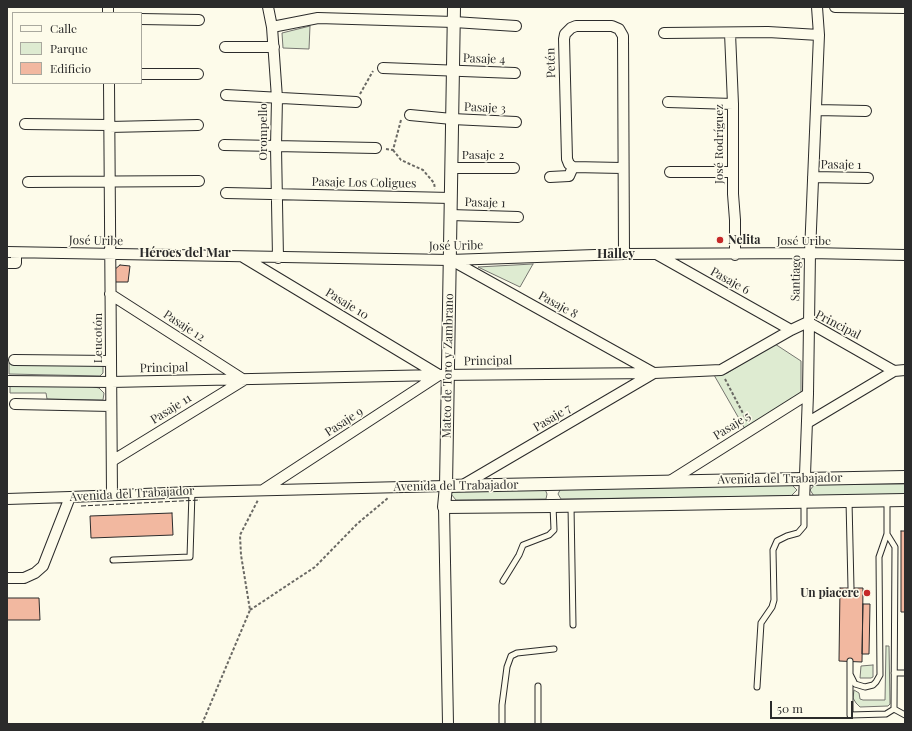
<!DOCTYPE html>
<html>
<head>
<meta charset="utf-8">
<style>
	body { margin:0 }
	#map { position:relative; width:912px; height:731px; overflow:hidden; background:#fdfbea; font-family:"Playfair Display",serif }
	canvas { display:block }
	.frame { position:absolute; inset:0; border:8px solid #2b2b2b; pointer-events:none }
	.legend { position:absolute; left:12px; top:12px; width:130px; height:72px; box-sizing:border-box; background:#fdfbea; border:1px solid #a9a89e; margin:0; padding:5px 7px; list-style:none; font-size:12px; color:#2b2b2b }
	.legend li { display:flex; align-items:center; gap:8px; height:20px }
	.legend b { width:20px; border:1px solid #a9a89e }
	.scale { position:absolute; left:770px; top:701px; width:83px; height:18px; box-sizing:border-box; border:2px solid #2b2b2b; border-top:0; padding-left:5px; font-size:12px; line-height:14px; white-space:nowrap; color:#2b2b2b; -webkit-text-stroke:3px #fdfbea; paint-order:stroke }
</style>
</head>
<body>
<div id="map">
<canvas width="912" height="731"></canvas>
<div class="frame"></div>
<ul class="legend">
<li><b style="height:5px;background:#fdfbea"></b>Calle</li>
<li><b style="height:11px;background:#deebd1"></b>Parque</li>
<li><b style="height:11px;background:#f2b8a0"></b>Edificio</li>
</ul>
<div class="scale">50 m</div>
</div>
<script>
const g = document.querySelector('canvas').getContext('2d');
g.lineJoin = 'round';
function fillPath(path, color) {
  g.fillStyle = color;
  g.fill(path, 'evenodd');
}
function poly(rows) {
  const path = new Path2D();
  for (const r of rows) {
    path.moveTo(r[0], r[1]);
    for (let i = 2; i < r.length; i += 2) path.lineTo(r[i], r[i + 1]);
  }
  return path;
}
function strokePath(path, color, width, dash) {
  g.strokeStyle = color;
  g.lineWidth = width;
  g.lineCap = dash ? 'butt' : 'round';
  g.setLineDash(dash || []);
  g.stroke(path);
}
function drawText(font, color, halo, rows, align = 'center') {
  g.font = font + ' "Playfair Display",serif';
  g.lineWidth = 3;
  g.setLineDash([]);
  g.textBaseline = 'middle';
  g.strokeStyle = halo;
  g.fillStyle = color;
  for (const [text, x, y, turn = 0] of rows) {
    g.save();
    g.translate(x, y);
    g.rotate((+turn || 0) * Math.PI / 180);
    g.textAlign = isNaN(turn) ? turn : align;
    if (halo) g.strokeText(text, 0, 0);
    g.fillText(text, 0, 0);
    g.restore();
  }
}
const green = poly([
	[310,26,309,49,283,48,282,33,310,26],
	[533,264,520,287,478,267,533,264],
	[775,344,801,361,801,393,745,429,714,375,727,373,775,344],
	[9,363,99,364,103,366,103,373,100,376,9,374,9,363],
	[10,385,90,386,99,388,104,393,103,400,47,399,46,393,10,393,10,385],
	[815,484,905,484,905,495,814,496,810,490,815,484],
	[792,485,797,490,791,496,561,499,558,494,561,488,792,485],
	[545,489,547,494,546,499,456,500,451,494,454,491,545,489],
	[886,646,889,646,890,704,888,706,860,707,856,703,853,698,854,690,859,693,860,699,863,700,885,700,886,646],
	[873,665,873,677,871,678,860,678,861,666,873,665]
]);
fillPath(green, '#deebd1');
strokePath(green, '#74746e', 1);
const building = poly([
	[120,265,130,266,128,282,114,282,114,270,120,265],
	[172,513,173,535,91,538,90,516,172,513],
	[901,531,905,531,905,612,901,612,901,531],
	[840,588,863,588,862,662,839,661,840,588],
	[7,598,39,598,40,620,7,620,7,598],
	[863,604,870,604,869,654,862,654,863,604]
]);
fillPath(building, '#f2b8a0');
strokePath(building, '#2b2b2b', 1);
const service = poly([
	[849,501,851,588],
	[571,506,573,625],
	[113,560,190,557,192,492],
	[503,581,519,555,523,545,549,535,554,530,553,506],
	[850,661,850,674,855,684,865,687,873,685,876,682,880,675,879,557,887,534,887,501],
	[894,673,905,673],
	[850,674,850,715,886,714,894,709,895,547,887,534],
	[538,686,538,724],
	[757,687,761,623,772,607,774,600,773,550,777,541,787,536,798,533,804,526,804,502],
	[894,709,905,715],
	[502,724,502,705,507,667,511,656,517,653,554,649]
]);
const minor = poly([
	[108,7,108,13],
	[268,7,272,27,277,98,276,147,278,258],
	[835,7,905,8],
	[141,19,199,20],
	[272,27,318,18,454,22,516,26],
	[664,33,768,32,819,35],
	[730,33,733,104,733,194,735,220,735,255],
	[225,47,274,47],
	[383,68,515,73],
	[141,74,198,74],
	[109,83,112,495],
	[226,95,356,102],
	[668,102,733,104],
	[816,110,866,111],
	[410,115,452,119,516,122],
	[25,124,109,125],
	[109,127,198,125],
	[224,145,376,148],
	[451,168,514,168],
	[622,168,573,167,569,164,567,159,564,39,565,34,571,28,576,26,612,26,619,29,623,36,624,254],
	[670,172,732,172],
	[550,177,569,176,573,167],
	[813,177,868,178],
	[28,182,199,181],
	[226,193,451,198],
	[450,215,518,217],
	[7,252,450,260,624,254,810,253,905,255],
	[658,255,791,330],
	[243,257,439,375,263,490],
	[451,260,652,372],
	[7,263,16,263,16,253],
	[110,294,244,380,112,461],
	[14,360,111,361],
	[7,381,111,382,439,375,654,373,721,370,791,330,808,322,894,371],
	[15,404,111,406],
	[807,423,894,371,905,370],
	[670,481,808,394],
	[463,485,654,373],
	[7,499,70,497,192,492,446,486],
	[804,502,808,394,810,253,819,35,817,7],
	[444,507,448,724],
	[7,578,24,578,35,573,43,566,70,497]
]);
const tertiary = poly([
	[454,7,446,486,444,507,553,506,905,500],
	[446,486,905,477]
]);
strokePath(service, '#2b2b2b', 7);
strokePath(minor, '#2b2b2b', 12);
strokePath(tertiary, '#2b2b2b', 14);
strokePath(poly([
	[360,94,373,71],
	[386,149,393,150,401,120],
	[393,150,401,160,423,170,434,183,435,189],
	[725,379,747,421],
	[250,610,315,567,357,524,388,498],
	[202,724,250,610,241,555,240,535,258,500]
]), '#6a6964', 2, [3, 2]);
strokePath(service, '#fdfbea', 5);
strokePath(minor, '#fdfbea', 10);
strokePath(tertiary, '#fdfbea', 12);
strokePath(poly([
	[81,506,200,500]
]), '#2b2b2b', 1, [5, 2]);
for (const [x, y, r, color] of [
	[720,240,4,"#c62828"],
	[867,593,4,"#c62828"]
]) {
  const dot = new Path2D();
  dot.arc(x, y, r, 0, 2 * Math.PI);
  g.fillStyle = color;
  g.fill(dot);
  strokePath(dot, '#fdfbea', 1.5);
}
drawText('12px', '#2b2b2b', '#fdfbea', [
	["Pasaje 4",484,59,2],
	["Petén",551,63,-92],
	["Pasaje 3",485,108,3],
	["Orompello",263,132,-90],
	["José Rodríguez",719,144,-90],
	["Pasaje 2",483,155],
	["Pasaje 1",841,165,1],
	["Pasaje Los Coligues",364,183,1],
	["Pasaje 1",485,203,2],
	["José Uribe",96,241,1],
	["José Uribe",804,241],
	["José Uribe",456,246,-1],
	["Santiago",796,278,-89],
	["Pasaje 6",730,281,29],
	["Pasaje 10",347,304,31],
	["Pasaje 8",558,305,29],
	["Principal",838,325,27],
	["Pasaje 12",184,326,33],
	["Leucotón",98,338,-90],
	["Principal",488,361,-1],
	["Mateo de Toro y Zambrano",448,366,-89],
	["Principal",164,368,-1],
	["Pasaje 11",171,409,-32],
	["Pasaje 7",552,418,-31],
	["Pasaje 9",344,422,-33],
	["Pasaje 5",732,426,-32],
	["Avenida del Trabajador",780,479,-1],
	["Avenida del Trabajador",456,486,-1],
	["Avenida del Trabajador",132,494,-3]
]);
drawText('bold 12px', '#2b2b2b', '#fdfbea', [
	["Nelita",728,240],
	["Un piacere",859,593,"right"]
], 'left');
drawText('bold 13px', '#2b2b2b', '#fdfbea', [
	["Héroes del Mar",185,253],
	["Halley",616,254]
]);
</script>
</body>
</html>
